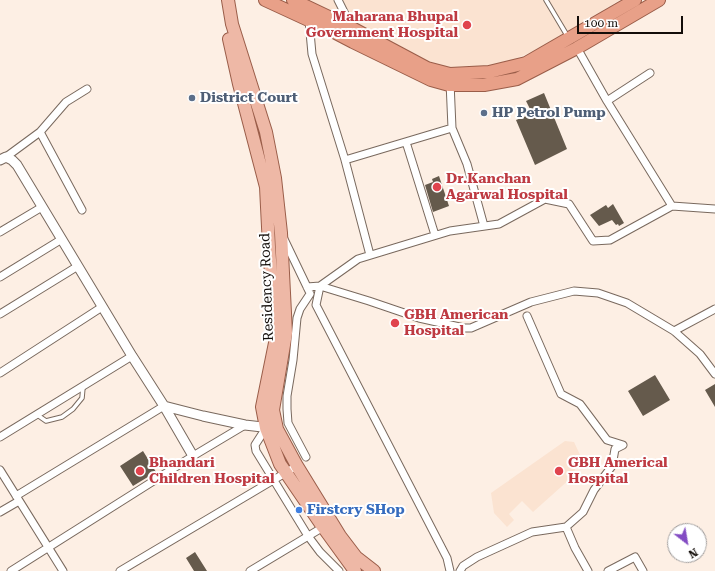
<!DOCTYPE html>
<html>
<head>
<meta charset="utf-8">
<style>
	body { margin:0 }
	#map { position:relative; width:715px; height:571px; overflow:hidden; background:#fdefe4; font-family:"Roboto Serif",serif }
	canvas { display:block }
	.north { position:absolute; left:667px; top:523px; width:40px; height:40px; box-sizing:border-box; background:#fff; border:1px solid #a19e9d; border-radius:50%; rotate:149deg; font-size:11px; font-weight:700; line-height:16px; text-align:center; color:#130d09 }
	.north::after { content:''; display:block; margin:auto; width:14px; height:18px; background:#834cc3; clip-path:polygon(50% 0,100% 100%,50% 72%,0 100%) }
	.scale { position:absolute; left:577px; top:16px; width:106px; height:18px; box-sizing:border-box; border:2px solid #130d09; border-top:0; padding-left:5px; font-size:12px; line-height:14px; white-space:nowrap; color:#130d09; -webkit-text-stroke:3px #fff; paint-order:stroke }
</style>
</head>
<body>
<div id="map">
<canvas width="715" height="571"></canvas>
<div class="north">N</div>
<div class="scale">100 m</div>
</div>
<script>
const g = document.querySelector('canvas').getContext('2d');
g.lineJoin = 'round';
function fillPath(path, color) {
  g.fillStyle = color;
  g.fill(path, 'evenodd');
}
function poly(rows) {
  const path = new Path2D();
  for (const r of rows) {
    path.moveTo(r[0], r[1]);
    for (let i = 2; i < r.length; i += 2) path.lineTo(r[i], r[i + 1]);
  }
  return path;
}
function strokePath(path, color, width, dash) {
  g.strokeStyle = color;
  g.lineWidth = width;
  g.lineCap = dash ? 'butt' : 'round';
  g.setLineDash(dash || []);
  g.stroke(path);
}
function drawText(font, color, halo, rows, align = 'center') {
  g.font = font + ' "Roboto Serif",serif';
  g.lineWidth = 4;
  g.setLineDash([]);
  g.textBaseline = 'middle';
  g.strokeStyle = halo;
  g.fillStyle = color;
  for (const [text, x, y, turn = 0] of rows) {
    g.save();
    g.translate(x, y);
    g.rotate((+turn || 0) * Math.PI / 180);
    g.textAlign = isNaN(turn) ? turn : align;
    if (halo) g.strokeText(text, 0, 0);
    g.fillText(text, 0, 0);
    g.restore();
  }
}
fillPath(poly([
	[308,0,620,0,536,50,503,64,454,69,422,60],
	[565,441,574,442,581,457,571,478,533,512,522,501,509,514,514,520,507,527,494,513,491,493]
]), '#fbe3d1');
fillPath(poly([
	[544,93,567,149,535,165,516,120,529,115,528,110,530,109,526,101],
	[439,176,449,206,433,212,425,185,433,182,432,179],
	[613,204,624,223,619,226,618,224,616,225,612,220,599,226,590,215,606,205,608,208],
	[655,375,670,400,643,416,628,391],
	[715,384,715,407,705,390],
	[143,451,156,472,133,486,120,466],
	[195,552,207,571,194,571,186,558]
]), '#655a4c');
const service = poly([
	[546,0,568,37],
	[36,414,46,421,62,417,73,409,82,398,83,387]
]);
const minor = poly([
	[338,0,351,26],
	[309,21,312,54,345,160],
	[577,48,607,101,672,206,715,209],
	[607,101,650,73],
	[452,128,467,164,484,226],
	[40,132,66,102,87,89],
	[406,142,435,235],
	[6,157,40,132,82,210],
	[0,232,42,207],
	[284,239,309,291],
	[370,255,345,160,452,128,450,82],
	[0,277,62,239],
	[307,287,320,286,369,301,419,318,464,328,471,328,531,302,574,291,598,293,627,303,674,331,700,354,715,374],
	[0,314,78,266],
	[674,331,715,309],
	[0,373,102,307],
	[266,428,255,445,256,451,308,536,320,552,339,571],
	[0,437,132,356],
	[306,457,288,423,287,409,287,396,293,360,297,318,300,309,310,294],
	[0,470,63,571],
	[16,496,164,406],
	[0,512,19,501],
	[566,527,575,548,588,571],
	[11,571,193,456,245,425],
	[120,571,297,466],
	[250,571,325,526],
	[450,571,447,558,316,305,320,286,358,259,450,231,499,224,545,199,569,204,593,241,610,240,672,206],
	[460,571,463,566,477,557,532,532,566,527,583,512,594,490,612,466,615,449,623,445,607,440,580,404,561,394,527,316],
	[608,571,635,557,643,571]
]);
const tertiary = poly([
	[0,160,6,157,12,160,17,165,132,356,164,406,203,416,245,425,271,428],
	[164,406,193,456]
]);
const primary = poly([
	[228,0,232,24,266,132,275,178,281,233,286,333,273,410,277,429,297,466,340,536,356,557,374,571],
	[229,39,239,84,266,187,269,247,276,338,262,407,266,428,280,464,323,527,355,571]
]);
const trunk = poly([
	[265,0,330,30,353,42,431,80,449,85,484,85,517,79,577,48,659,0],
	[293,0,352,28,427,68,450,74,489,72,526,63,635,0]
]);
strokePath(service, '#79695e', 5.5);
strokePath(minor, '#79695e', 9);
strokePath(tertiary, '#79695e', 11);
strokePath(primary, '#9a5d49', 14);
strokePath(trunk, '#9a5d49', 14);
strokePath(service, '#fff', 3.5);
strokePath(minor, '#fff', 7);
strokePath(tertiary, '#fff', 9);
strokePath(primary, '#eeb8a6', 12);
strokePath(trunk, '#e8a088', 12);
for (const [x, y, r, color] of [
	[467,25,5,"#e0444e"],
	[192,98,4,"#5c6f8a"],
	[484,113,4,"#5c6f8a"],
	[437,187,5,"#e0444e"],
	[395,323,5,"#e0444e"],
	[140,471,5,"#e0444e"],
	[559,471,5,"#e0444e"],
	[299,510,4,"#3f7fe0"]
]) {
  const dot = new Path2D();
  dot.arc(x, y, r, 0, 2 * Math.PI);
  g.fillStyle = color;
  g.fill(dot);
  strokePath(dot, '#fff', 1.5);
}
drawText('bold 14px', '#be3a42', '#fff', [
	["Maharana Bhupal",458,17,"right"],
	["Government Hospital",458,33,"right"],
	["Dr.Kanchan",446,179],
	["Agarwal Hospital",446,195],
	["GBH American",404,315],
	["Hospital",404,331],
	["Bhandari",149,463],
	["Children Hospital",149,479],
	["GBH Americal",568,463],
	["Hospital",568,479]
], 'left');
drawText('bold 14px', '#4e5e75', '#fff', [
	["District Court",200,98],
	["HP Petrol Pump",492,113]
], 'left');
drawText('14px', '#130d09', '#fff', [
	["Residency Road",267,287,-92]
]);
drawText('bold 14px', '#366cbe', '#fff', [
	["Firstcry SHop",307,510]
], 'left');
</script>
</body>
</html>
